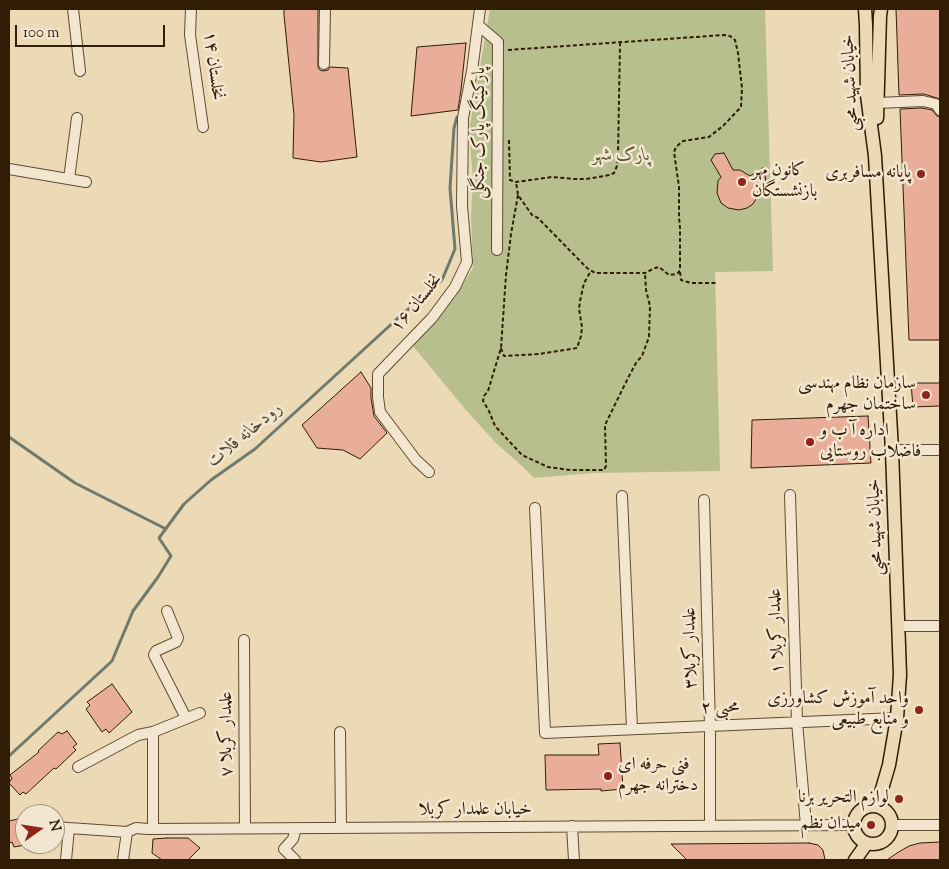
<!DOCTYPE html>
<html>
<head>
<meta charset="utf-8">
<style>
	body { margin:0 }
	#map { position:relative; width:949px; height:869px; overflow:hidden; background:#ecd9b6; font-family:"Sorts Mill Goudy",serif }
	canvas { display:block }
	.frame { position:absolute; inset:0; border:10px solid #311c05; pointer-events:none }
	.north { position:absolute; left:15px; top:804px; width:50px; height:50px; box-sizing:border-box; background:#f3e6d0; border:1px solid #a5957f; border-radius:50%; rotate:77deg; font-size:14px; font-weight:700; line-height:20px; text-align:center; color:#311c05 }
	.north::after { content:''; display:block; margin:auto; width:18px; height:22px; background:#8f2418; clip-path:polygon(50% 0,100% 100%,50% 72%,0 100%) }
	.scale { position:absolute; left:15px; top:25px; width:150px; height:22px; box-sizing:border-box; border:2px solid #311c05; border-top:0; padding-left:6px; font-size:15px; line-height:18px; white-space:nowrap; color:#311c05; -webkit-text-stroke:4px #f3e6d0; paint-order:stroke }
</style>
</head>
<body>
<div id="map">
<canvas width="949" height="869"></canvas>
<div class="frame"></div>
<div class="north">N</div>
<div class="scale">100 m</div>
</div>
<script>
const g = document.querySelector('canvas').getContext('2d');
g.lineJoin = 'round';
function fillPath(path, color) {
  g.fillStyle = color;
  g.fill(path, 'evenodd');
}
function poly(rows) {
  const path = new Path2D();
  for (const r of rows) {
    if (r.length === 3) {
      path.moveTo(r[0] + r[2], r[1]);
      path.arc(r[0], r[1], r[2], 0, 2 * Math.PI);
      continue;
    }
    path.moveTo(r[0], r[1]);
    for (let i = 2; i < r.length; i += 2) path.lineTo(r[i], r[i + 1]);
  }
  return path;
}
function strokePath(path, color, width, dash) {
  g.strokeStyle = color;
  g.lineWidth = width;
  g.lineCap = dash ? 'butt' : 'round';
  g.setLineDash(dash || []);
  g.stroke(path);
}
function drawText(font, color, halo, rows, align = 'center') {
  g.font = font + ' "Sorts Mill Goudy",Amiri,serif';
  g.lineWidth = 5;
  g.setLineDash([]);
  g.textBaseline = 'middle';
  g.strokeStyle = halo;
  g.fillStyle = color;
  for (const [text, x, y, turn = 0] of rows) {
    g.save();
    g.translate(x, y);
    g.rotate((+turn || 0) * Math.PI / 180);
    g.textAlign = isNaN(turn) ? turn : align;
    if (halo) g.strokeText(text, 0, 0);
    g.fillText(text, 0, 0);
    g.restore();
  }
}
fillPath(poly([
	[490,9,765,9,773,271,715,272,720,471,593,473,534,478,522,466,497,444,485,431,465,409,413,346,420,337,438,319,456,296,473,268,471,216,473,180,469,131]
]), '#b7bf8e');
strokePath(poly([
	[9,437,75,483,166,529],
	[9,756,112,661,133,611,158,577,171,556,159,538,184,504,211,480,255,449,397,319,442,280,455,249,450,188,454,128,457,117]
]), '#6f7a6d', 3);
const building = poly([
	[284,9,318,9,318,67,320,70,323,71,328,70,330,67,348,68,357,157,321,162,293,158,294,115,284,15,284,9],
	[896,9,940,9,940,99,924,94,899,95,896,9],
	[466,43,461,90,458,110,411,116,417,47,466,43],
	[922,108,932,110,937,116,940,117,940,340,909,340,900,109,922,108],
	[724,153,733,170,740,170,750,176,764,167,766,184,759,185,757,197,753,204,747,208,739,210,728,208,721,203,717,193,718,181,721,177,711,160,715,154,724,153],
	[361,372,371,388,371,398,374,416,387,433,360,459,343,450,317,448,302,425,361,372],
	[911,383,940,383,940,406,913,407,911,383],
	[868,416,871,463,751,468,752,420,868,416],
	[112,684,132,712,109,733,106,729,102,732,86,709,90,705,87,702,112,684],
	[67,731,77,744,73,747,76,750,56,769,54,768,26,794,23,792,20,795,9,783,12,778,10,775,39,752,38,751,58,732,62,734,67,731],
	[620,743,623,789,601,791,601,789,546,790,545,755,599,755,598,744,620,743],
	[18,819,19,823,25,821,25,845,14,847,12,842,9,843,9,821,18,819],
	[167,838,188,838,200,848,188,860,162,860,152,853,153,839,167,838],
	[940,842,940,860,887,860,897,853,909,846,920,843,940,842],
	[809,843,818,845,823,850,825,860,687,860,671,844,809,843]
]);
fillPath(building, '#e8ae9a');
strokePath(building, '#311c05', 1);
const minor = poly([
	[73,9,80,71],
	[191,9,190,35,203,127],
	[478,25,498,42,497,250],
	[324,64,325,9],
	[877,103,923,101,936,104,940,110],
	[9,169,86,182],
	[69,179,77,118],
	[892,450,940,450],
	[429,472,416,460,380,412,378,397,378,374,432,318,455,287,467,262,462,206,463,118,472,71,480,9],
	[790,495,797,722,806,825],
	[622,496,632,729],
	[704,500,710,726,710,825],
	[535,508,545,733,897,718],
	[167,611,178,638,176,642,156,651,154,655,186,718],
	[898,626,940,626],
	[244,640,245,828],
	[153,732,153,829],
	[340,732,341,828],
	[78,767,138,735,153,732,200,713],
	[892,825,940,825],
	[572,826,574,860],
	[55,827,69,828],
	[66,860,69,828,127,832],
	[123,860,127,832,136,828,148,829,853,825],
	[295,860,284,849,293,839,296,828]
]);
const major = poly([
	[865,9,866,25,867,95,875,156,892,450,900,675,897,718,889,765,877,806],
	[877,118,880,16,881,9],
	[873,825,19],
	[855,860,867,843]
]);
strokePath(minor, '#604b31', 12);
strokePath(major, '#311c05', 15);
strokePath(poly([
	[508,50,724,35,730,36,735,40,738,53,742,88,741,107,723,126,709,137,683,141,676,147,674,152,679,187,679,217,680,228,680,270,678,273,676,274,669,275,659,267,655,268,645,273,595,273,587,268,538,218,532,215,518,195,516,182],
	[509,140,510,180,516,182,552,177,574,179,586,179,610,175,614,173,617,166,618,155,620,43],
	[518,195,511,234,506,275,501,348,488,391,484,396,483,401,489,411,495,426,522,455,548,467,570,470,604,470,606,466,605,425,629,376,636,363,642,356,649,337,650,306,646,290,645,273],
	[680,272,681,280,691,283,716,283],
	[501,348,504,356,539,354,577,348,581,336,582,327,579,309,580,301,584,283,591,271]
]), '#311c05', 2, [4, 2.5]);
strokePath(minor, '#f3e6d0', 10);
strokePath(major, '#ecd9b6', 12);
for (const [x, y, r, color] of [
	[921,174,5,"#8f2418"],
	[742,182,5,"#8f2418"],
	[926,395,5,"#8f2418"],
	[810,442,5,"#8f2418"],
	[919,710,5,"#8f2418"],
	[608,776,5,"#8f2418"],
	[899,799,5,"#8f2418"],
	[871,825,5,"#8f2418"]
]) {
  const dot = new Path2D();
  dot.arc(x, y, r, 0, 2 * Math.PI);
  g.fillStyle = color;
  g.fill(dot);
  strokePath(dot, '#f3e6d0', 2);
}
drawText('18px', '#311c05', '#f3e6d0', [
	["نخلستان ۱۴",212,66,83],
	["خیابان شهید محبی",852,83,-93],
	["پارکینگ پارک جنگلی",481,133,-90],
	["نخلستان ۱۶",418,304,-50],
	["خیابان شهید محبی",877,527,-92],
	["علمدار کربلا ۱",778,631,-92],
	["علمدار کربلا۳",692,648,-91],
	["محبی ۲",720,709,-2],
	["علمدار کربلا ۷",228,734,-90],
	["خیابان علمدار کربلا",475,811]
]);
drawText('italic 18px', '#594d2e', '#f3e6d0', [
	["پارک شهر",621,157]
]);
drawText('18px', '#311c05', '#f3e6d0', [
	["کانون مهر",752,172,"left"],
	["بازنشستگان",752,193,"left"],
	["پایانه مسافربری",911,174],
	["سازمان نظام مهندسی",916,385],
	["ساختمان جهرم",916,406],
	["اداره آ ب و",820,432,"left"],
	["فاضلاب روستایی",820,453,"left"],
	["واحد آموزش کشاورزی",909,700],
	["و منابع طبیعی",909,721],
	["فنی حرفه ای",618,766,"left"],
	["دخترانه جهرم",618,787,"left"],
	["لوازم التحریر برنا",889,799],
	["میدان نظم",861,825]
], 'right');
drawText('italic 19px', '#504b39', '#f3e6d0', [
	["رودخانه قلات",246,436,-40]
]);
</script>
</body>
</html>
